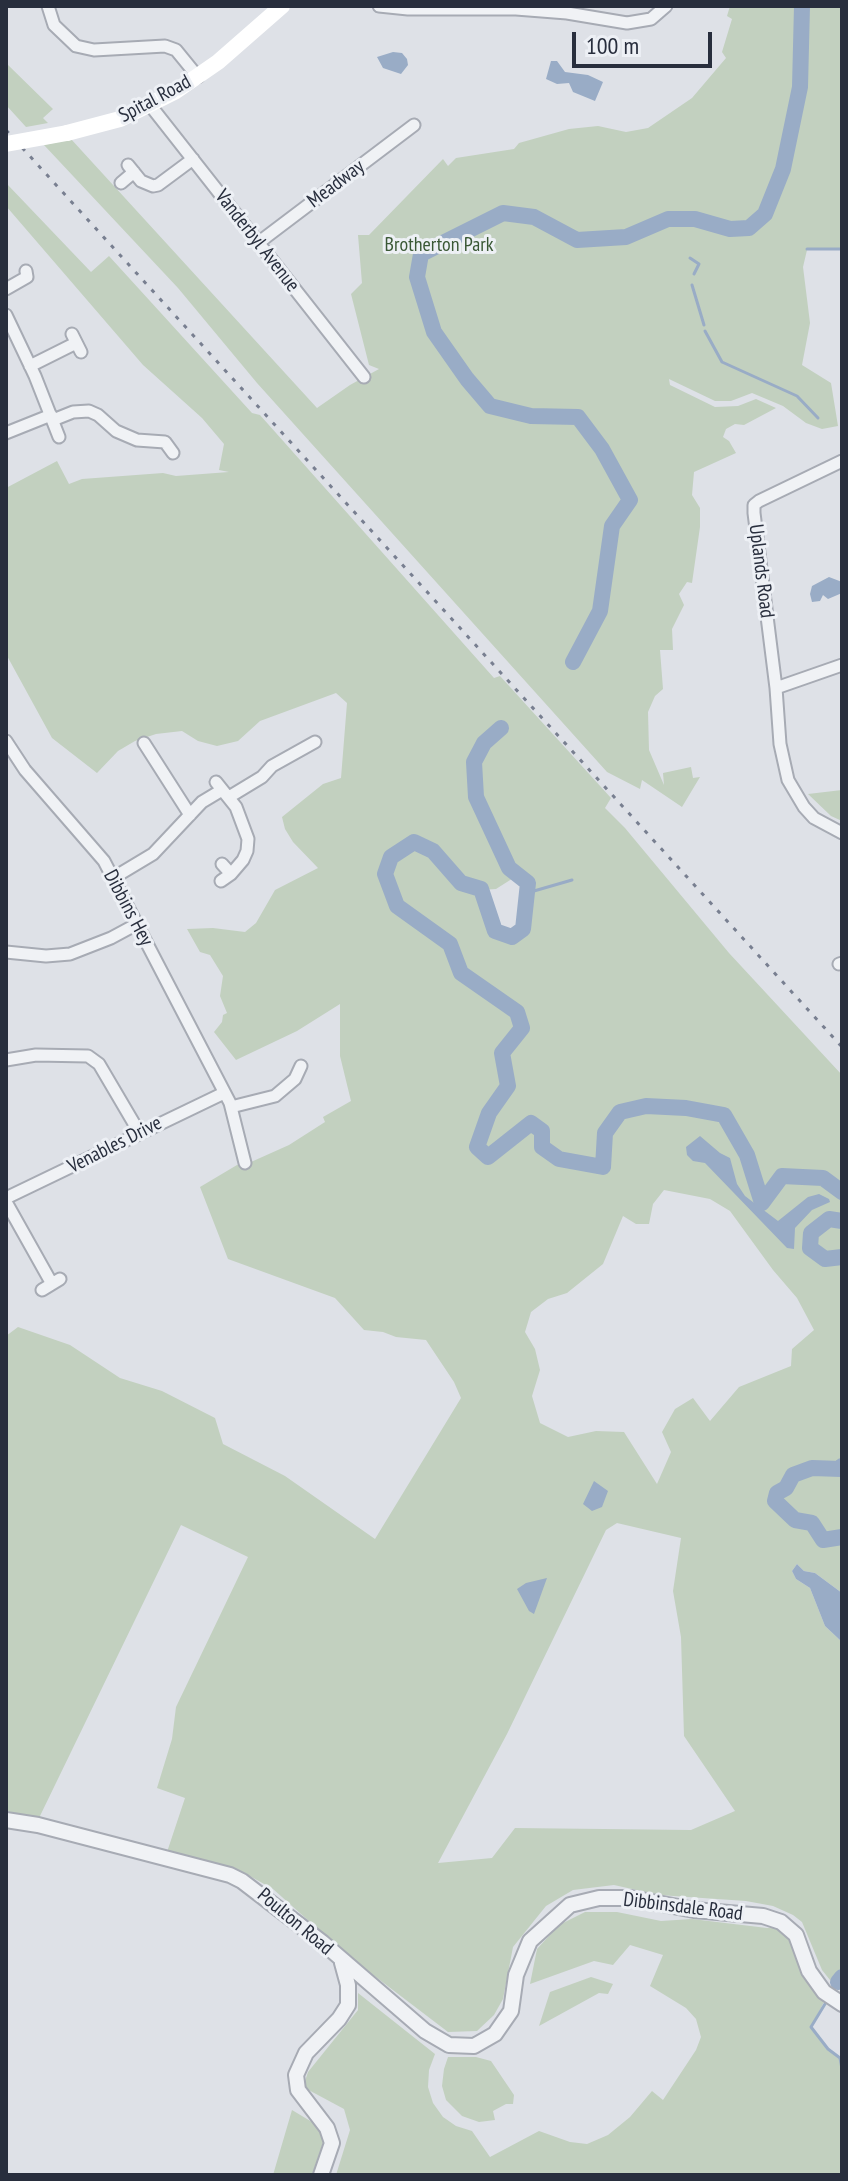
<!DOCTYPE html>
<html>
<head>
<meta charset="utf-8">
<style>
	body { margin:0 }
	#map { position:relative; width:848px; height:2181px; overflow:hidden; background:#dee1e7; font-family:"PT Sans Narrow",sans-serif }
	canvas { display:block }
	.frame { position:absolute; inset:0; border:8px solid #282e3d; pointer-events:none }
	.scale { position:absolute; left:572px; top:32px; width:140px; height:36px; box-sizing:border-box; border:4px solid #282e3d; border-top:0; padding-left:10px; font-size:24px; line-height:28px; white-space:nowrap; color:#282e3d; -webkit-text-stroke:6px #edf0f5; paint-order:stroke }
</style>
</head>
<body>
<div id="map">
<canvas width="848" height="2181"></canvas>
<div class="frame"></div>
<div class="scale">100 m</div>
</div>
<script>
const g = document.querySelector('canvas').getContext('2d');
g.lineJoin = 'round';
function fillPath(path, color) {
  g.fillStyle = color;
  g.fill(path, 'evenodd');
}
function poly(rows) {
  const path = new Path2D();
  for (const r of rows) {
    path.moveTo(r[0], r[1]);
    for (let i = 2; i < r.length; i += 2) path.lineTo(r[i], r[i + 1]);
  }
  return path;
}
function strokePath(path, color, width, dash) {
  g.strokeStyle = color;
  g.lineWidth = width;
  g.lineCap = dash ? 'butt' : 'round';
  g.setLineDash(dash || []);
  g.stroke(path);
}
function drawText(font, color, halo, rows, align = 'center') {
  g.font = font + ' "PT Sans Narrow",sans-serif';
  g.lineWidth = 6;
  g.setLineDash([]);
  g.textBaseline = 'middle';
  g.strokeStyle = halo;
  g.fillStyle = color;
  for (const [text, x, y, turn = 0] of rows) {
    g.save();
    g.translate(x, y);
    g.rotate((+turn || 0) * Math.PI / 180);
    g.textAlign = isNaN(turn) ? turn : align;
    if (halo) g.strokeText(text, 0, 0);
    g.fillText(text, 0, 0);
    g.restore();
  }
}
fillPath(poly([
	[730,6,842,6,842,249,807,250,803,267,810,323,802,365,831,383,838,426,822,429,806,423,783,406,752,393,731,401,715,401,669,379,670,385,715,407,738,406,756,399,776,408,744,425,735,424,726,429,723,437,729,441,736,453,694,472,692,495,700,508,700,527,692,583,687,582,679,594,684,605,672,629,673,650,660,650,663,689,655,696,648,712,649,750,664,785,663,773,691,767,693,778,700,777,682,807,642,780,640,789,607,772,257,383,178,288,44,145,71,139,317,408,350,385,379,369,369,365,351,294,362,283,358,235,369,235,443,159,448,166,456,158,514,149,519,143,569,129,598,126,626,132,648,128,692,98,726,58,722,52,732,19,727,16],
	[6,63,53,109,43,118,48,123,26,127,6,105],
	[7,184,91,272,109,256,252,413,260,415,494,678,500,676,611,798,605,808,625,828,729,953,842,1075,842,1593,815,1573,804,1571,797,1564,792,1571,796,1579,810,1588,825,1626,842,1642,842,1977,834,1985,822,1970,802,1922,793,1915,773,1906,746,1901,659,1895,614,1885,573,1890,546,1906,513,1947,503,1999,494,2015,477,2031,448,2032,347,1955,273,1889,248,1875,167,1852,185,1798,157,1788,172,1739,176,1707,248,1557,181,1525,39,1818,6,1811,6,1336,18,1327,70,1345,120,1378,162,1391,215,1418,223,1444,285,1476,375,1539,461,1398,454,1382,426,1340,396,1337,383,1332,364,1330,335,1298,228,1259,200,1187,237,1165,251,1162,289,1145,325,1122,323,1117,351,1101,340,1056,340,1004,297,1031,236,1060,214,1032,222,1022,223,1015,227,1013,220,996,223,976,210,955,200,952,187,929,213,928,245,932,256,923,275,890,318,868,293,842,285,829,282,817,323,784,341,778,347,703,336,693,260,721,238,741,217,746,198,741,182,731,156,734,135,741,118,751,97,773,52,738,6,654,6,488,57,461,69,484,82,479,163,473,176,476,229,472,219,470,224,444,202,418,143,365,6,206],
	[518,875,527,883,527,905,523,929,512,937,495,931,481,890,496,889],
	[664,1190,710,1199,730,1211,773,1270,797,1298,814,1330,792,1349,791,1366,739,1387,710,1421,693,1398,675,1409,662,1432,671,1452,657,1484,624,1432,596,1431,568,1437,540,1423,532,1396,540,1370,535,1349,525,1332,531,1312,548,1299,567,1293,603,1264,623,1216,636,1224,649,1224,653,1204],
	[617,1523,681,1538,673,1591,681,1637,684,1736,735,1811,691,1830,515,1828,492,1858,438,1863,507,1734,606,1530],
	[842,790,842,821,831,816,808,794],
	[585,1912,617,1912,661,1921,692,1919,767,1928,780,1926,790,1934,825,2000,811,2027,828,2049,840,2058,842,2175,336,2175,350,2130,344,2109,303,2087,308,2072,358,2010,358,1993,435,2054,429,2070,428,2087,433,2103,443,2117,456,2126,472,2131,490,2157,539,2131,570,2142,587,2144,608,2135,630,2117,652,2091,663,2100,696,2050,701,2037,696,2019,686,2008,650,1986,663,1955,630,1945,613,1965,594,1961,530,1984,537,1949,559,1925],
	[591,1977,613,1984,608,1994,599,1993,539,2026,550,1992],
	[448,2057,476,2057,491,2061,514,2095,513,2104,506,2104,493,2111,495,2120,479,2122,462,2116,446,2100,442,2086,444,2069],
	[292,2110,327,2131,312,2175,273,2175]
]), '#c2d0bf');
fillPath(poly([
	[393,52,402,53,407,59,408,65,401,74,383,68,377,57],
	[551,61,557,61,565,72,588,75,603,82,595,101,573,92,569,83,557,84,546,79],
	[829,577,842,582,842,593,828,599,823,595,820,601,812,602,810,594,812,586],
	[700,1136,720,1153,730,1158,737,1184,745,1196,778,1221,808,1197,819,1194,829,1199,830,1202,812,1210,795,1228,794,1249,787,1248,705,1163,693,1161,687,1155,686,1147],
	[594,1481,608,1491,602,1507,592,1511,583,1504],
	[797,1564,804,1571,815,1573,842,1593,842,1642,825,1626,810,1588,796,1579,792,1571],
	[547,1578,534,1614,529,1611,517,1589,526,1583]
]), '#99acc6');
strokePath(poly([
	[807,249,842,249],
	[690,258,699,264,694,274],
	[692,285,704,325],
	[705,331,722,362,797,396,818,418],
	[527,893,572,880],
	[832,1992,838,1982],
	[828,1999,811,2027,828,2049,840,2058,842,2069]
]), '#99acc6', 3);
strokePath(poly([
	[573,662,600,611,612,526,630,500,602,449,578,417,531,416,490,406,467,379,434,332,417,277,421,254,503,213,534,217,577,240,626,237,668,219,695,219,730,229,749,228,765,214,783,169,800,87,802,6],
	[501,728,484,743,474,762,476,797,509,868,528,883,523,929,512,937,495,931,481,889,461,883,433,851,414,842,391,857,385,874,397,906,450,944,461,973,517,1012,522,1028,502,1053,508,1086,489,1113,477,1147,488,1157,531,1123,542,1131,542,1147,559,1159,603,1167,605,1133,620,1112,646,1106,686,1108,724,1115,747,1155,762,1203,782,1176,823,1178,842,1192],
	[842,1221,829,1219,811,1233,810,1248,825,1259,842,1257],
	[842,1466,841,1469,812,1468,793,1475,786,1488,777,1493,775,1501,795,1520,812,1523,823,1540,842,1537],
	[838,1982,842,1977]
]), '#99acc6', 16);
const minor = poly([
	[48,6,54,25,76,46,94,50,165,46,176,50,198,77],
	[379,6,408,9,516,9,567,13,627,23,651,19,666,6],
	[150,105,364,377],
	[128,165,141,181,153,186,158,185,193,159],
	[121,183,134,172],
	[258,243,414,125],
	[6,289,27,277,26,271],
	[6,315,35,376,59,437],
	[72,334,81,352],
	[30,366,76,343],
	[53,420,73,412,89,411,98,415,116,431,137,440,165,442,173,453],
	[6,433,51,415],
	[842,461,759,501,754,505,754,513,776,688,780,744,788,780,804,807,814,818,842,833],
	[776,688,842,665],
	[6,741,25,770,104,861,230,1103,245,1163],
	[144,743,190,815],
	[216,782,236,807,248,839,247,851,243,860,231,874,221,881],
	[229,797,262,777,272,766,315,742],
	[222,864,231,874],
	[113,878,153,854,202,802,222,790],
	[6,952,46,956,70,954,111,938,137,924],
	[839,964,842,963],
	[6,1060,36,1055,88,1056,99,1064,139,1132],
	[231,1107,275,1096,295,1079,301,1066],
	[6,1198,224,1093],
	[6,1202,52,1284],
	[42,1290,60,1279]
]);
const tertiary = poly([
	[6,1820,38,1825,230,1875,242,1881,323,1943,425,2031,449,2045,474,2046,495,2034,511,2011,516,1975,530,1941,570,1905,599,1898,631,1898,694,1910,763,1916,781,1922,796,1935,809,1971,824,1992,842,2004],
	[321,2175,332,2143,327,2128,298,2090,296,2075,306,2053,339,2019,348,2005,348,1985,342,1963]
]);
strokePath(minor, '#a7abb4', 15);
strokePath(tertiary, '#a7abb4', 18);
strokePath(minor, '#f0f2f5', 11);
strokePath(tertiary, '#f0f2f5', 14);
strokePath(poly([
	[67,133,120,119,176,91,218,62,282,6]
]), '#fff', 16);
strokePath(poly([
	[6,130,842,1047]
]), '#787f90', 3, [4, 8]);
strokePath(poly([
	[6,144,67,133]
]), '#fff', 16);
drawText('20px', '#282e3d', '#edf0f5', [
	["Spital Road",155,99,-28],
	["Meadway",336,184,-37],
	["Vanderbyl Avenue",257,241,52],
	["Uplands Road",761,571,83],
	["Dibbins Hey",128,908,62],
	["Venables Drive",115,1145,-27],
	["Dibbinsdale Road",683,1907,7],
	["Poulton Road",295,1922,40]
]);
drawText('20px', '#3a5835', '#edf0f5', [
	["Brotherton Park",439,245]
]);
</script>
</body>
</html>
